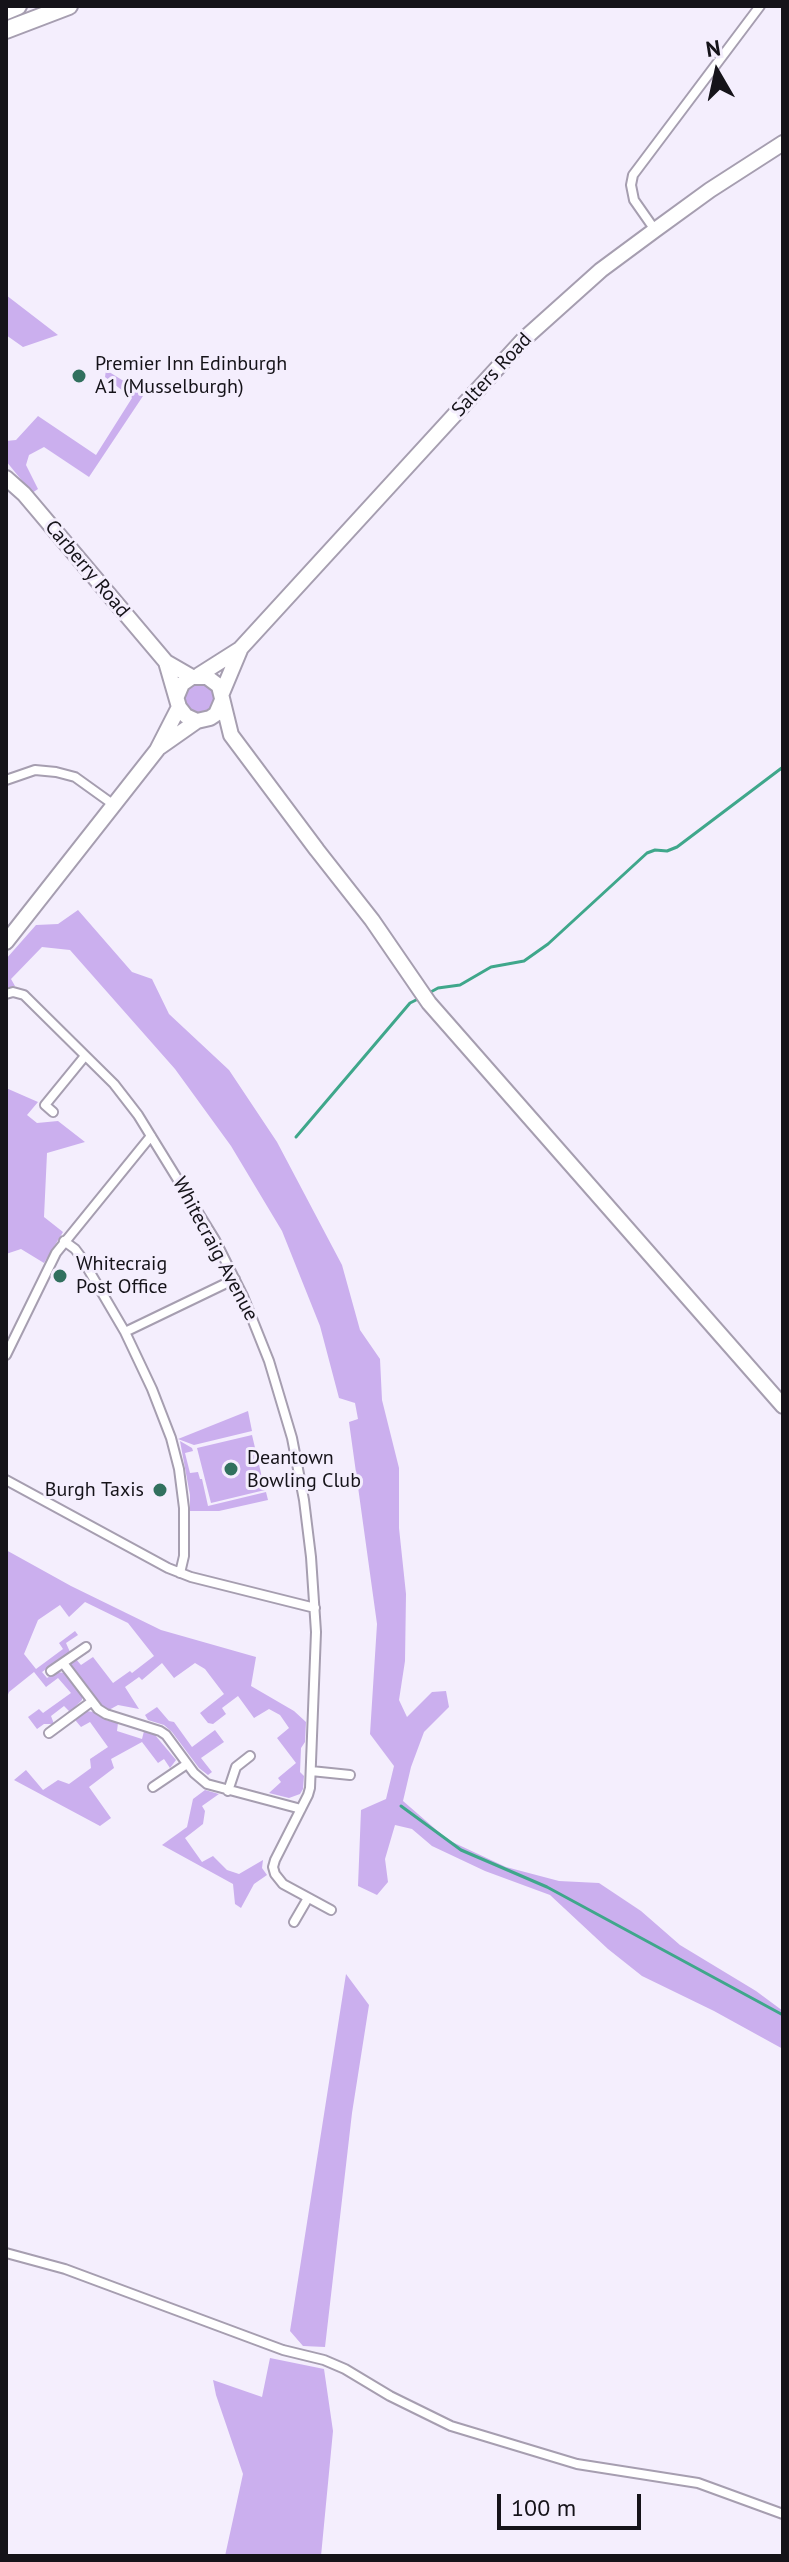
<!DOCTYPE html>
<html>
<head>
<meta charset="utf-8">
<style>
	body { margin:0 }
	#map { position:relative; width:789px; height:2562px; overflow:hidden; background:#f4eefd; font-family:"PT Sans",sans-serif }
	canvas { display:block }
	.frame { position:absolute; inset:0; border:8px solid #151319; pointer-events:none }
	.north { position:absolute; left:677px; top:32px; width:80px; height:80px; -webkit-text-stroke:6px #f4eefd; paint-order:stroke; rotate:351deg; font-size:22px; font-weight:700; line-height:32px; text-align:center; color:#151319 }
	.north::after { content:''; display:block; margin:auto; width:28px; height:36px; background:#151319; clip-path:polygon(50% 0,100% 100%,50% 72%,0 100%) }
	.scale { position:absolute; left:497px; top:2494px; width:144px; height:36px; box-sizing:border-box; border:4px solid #151319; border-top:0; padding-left:10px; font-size:24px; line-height:28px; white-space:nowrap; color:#151319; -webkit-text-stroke:6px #f4eefd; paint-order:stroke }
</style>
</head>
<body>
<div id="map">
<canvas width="789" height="2562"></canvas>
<div class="frame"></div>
<div class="north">N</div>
<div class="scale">100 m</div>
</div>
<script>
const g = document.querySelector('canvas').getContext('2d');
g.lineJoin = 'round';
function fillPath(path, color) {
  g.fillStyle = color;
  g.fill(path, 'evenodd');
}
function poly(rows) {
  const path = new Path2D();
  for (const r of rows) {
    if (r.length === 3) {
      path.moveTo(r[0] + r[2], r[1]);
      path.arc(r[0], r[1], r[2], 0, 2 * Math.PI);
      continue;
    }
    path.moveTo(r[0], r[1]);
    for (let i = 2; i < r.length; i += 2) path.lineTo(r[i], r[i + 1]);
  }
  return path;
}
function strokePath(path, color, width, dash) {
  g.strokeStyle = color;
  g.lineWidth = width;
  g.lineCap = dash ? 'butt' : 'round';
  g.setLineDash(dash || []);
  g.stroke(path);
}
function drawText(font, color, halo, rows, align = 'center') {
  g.font = font + ' "PT Sans",sans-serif';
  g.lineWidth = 6;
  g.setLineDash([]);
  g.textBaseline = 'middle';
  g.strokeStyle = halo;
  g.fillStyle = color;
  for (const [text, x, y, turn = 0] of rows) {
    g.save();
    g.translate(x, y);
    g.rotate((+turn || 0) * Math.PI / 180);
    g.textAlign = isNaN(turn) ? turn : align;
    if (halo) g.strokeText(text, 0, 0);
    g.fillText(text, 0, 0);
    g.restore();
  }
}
fillPath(poly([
	[6,295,58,335,23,347,6,335],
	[106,370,138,390,143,396,89,477,44,447,29,455,26,465,38,489,32,493,6,461,6,441,16,440,38,416,96,455,132,398,105,377],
	[199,698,15],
	[78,910,132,972,152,979,169,1014,229,1070,277,1142,342,1265,360,1330,380,1359,382,1400,399,1468,399,1528,406,1594,405,1661,399,1700,407,1717,432,1692,446,1691,449,1707,424,1732,411,1767,403,1801,448,1840,506,1867,559,1881,599,1883,641,1911,680,1945,756,1991,783,2011,783,2049,714,2011,642,1976,608,1949,550,1895,485,1871,432,1846,412,1829,395,1825,385,1859,388,1882,377,1895,358,1886,361,1810,386,1799,394,1766,370,1734,377,1624,349,1422,358,1419,355,1403,339,1398,320,1326,282,1231,231,1146,175,1069,70,950,42,947,11,979,15,986,6,988,6,959,36,925,58,924],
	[6,1088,38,1102,27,1115,37,1123,58,1121,85,1142,47,1153,44,1217,63,1232,44,1263,21,1249,6,1254],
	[248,1411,252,1431,194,1445,178,1439],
	[252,1435,265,1490,211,1503,197,1448],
	[180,1441,192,1448,193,1451,185,1453,190,1473,198,1472,200,1479,202,1479,208,1506,266,1492,268,1500,219,1511,190,1511,190,1495],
	[6,1550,71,1586,161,1630,256,1657,251,1686,294,1711,306,1722,305,1742,301,1748,300,1772,304,1776,303,1789,300,1794,289,1798,269,1793,281,1782,278,1778,296,1763,277,1738,289,1728,280,1715,269,1709,254,1718,238,1696,222,1708,226,1714,213,1724,208,1723,200,1713,224,1694,205,1669,195,1663,174,1678,162,1663,142,1680,139,1677,125,1687,139,1709,118,1705,107,1711,100,1705,71,1666,72,1661,75,1658,81,1665,93,1657,113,1683,130,1671,132,1673,154,1656,128,1623,85,1602,69,1617,60,1605,38,1620,24,1654,36,1669,63,1649,59,1643,75,1631,78,1635,66,1643,70,1652,42,1672,47,1678,57,1672,65,1673,82,1696,82,1700,70,1712,64,1706,51,1716,54,1724,44,1724,37,1729,28,1717,39,1709,43,1713,71,1693,58,1678,46,1687,34,1672,9,1692,6,1700],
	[157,1707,169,1721,174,1722,192,1747,215,1730,224,1742,201,1758,212,1772,208,1775,199,1768,172,1732,164,1725,148,1720,145,1715],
	[86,1711,94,1712,106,1720,118,1723,117,1731,142,1739,144,1731,155,1735,176,1760,170,1768,164,1759,158,1763,142,1742,111,1759,114,1768,89,1787,111,1818,100,1826,14,1780,26,1770,43,1790,58,1780,69,1784,91,1768,90,1759,108,1747,90,1722,81,1727,76,1721,76,1718],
	[205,1790,219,1794,202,1806,205,1811,203,1824,185,1838,202,1862,213,1856,227,1870,239,1874,263,1860,262,1868,267,1875,254,1884,241,1908,235,1904,233,1884,162,1845,187,1827,193,1799],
	[346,1974,369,2005,352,2113,325,2347,303,2346,290,2331],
	[270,2358,324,2369,333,2431,321,2556,225,2556,243,2474,216,2395,213,2380,262,2397]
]), '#cbafee');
strokePath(poly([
	[427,994,438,988,460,985,491,967,524,961,548,944,647,853,655,850,667,851,677,847,783,767],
	[296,1137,410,1003,420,998],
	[401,1806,461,1850,547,1887,783,2015]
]), '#3fa78b', 3);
const street = poly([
	[655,230,634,200,631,185,633,175,760,6],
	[6,780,35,770,56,772,75,777,114,805],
	[6,994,13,992,24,995,114,1084,138,1115,215,1240,243,1296,269,1361,292,1438,304,1500,311,1557,316,1632,310,1788,308,1795,275,1860,273,1867,275,1874,283,1884,331,1910],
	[53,1112,45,1105,85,1056],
	[64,1241,75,1249,81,1257,125,1332,152,1389,171,1438,179,1469,184,1508,184,1556,180,1573],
	[125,1332,235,1279],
	[6,1355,56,1253,151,1136],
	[6,1480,168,1568,191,1577,315,1608],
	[63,1663,98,1709,106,1714,160,1731,166,1735,194,1773,207,1784,301,1809],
	[51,1671,86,1647],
	[49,1733,91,1702],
	[311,1771,350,1775],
	[153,1787,187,1764],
	[228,1791,236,1767,250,1756],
	[294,1922,308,1898],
	[6,2253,65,2269,283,2350,324,2360,345,2369,390,2396,451,2426,577,2464,698,2483,783,2514]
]);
const primary = poly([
	[6,478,24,494,166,662,192,677],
	[166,662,179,707,186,716,197,721],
	[199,675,240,649,524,339,601,270,655,230,710,190,783,143],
	[222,693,240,650],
	[177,696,182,684,192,677,207,677,219,686,231,735,317,850,372,920,429,1003,783,1406],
	[160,747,197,721,210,718,216,714,222,700],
	[6,942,157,750,179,707]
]);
const highway = poly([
	[6,11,18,6],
	[6,30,69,6]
]);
strokePath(street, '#a69eb0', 12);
strokePath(primary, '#a69eb0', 18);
strokePath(highway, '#a69eb0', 20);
strokePath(street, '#fff', 8);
strokePath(primary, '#fff', 14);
strokePath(highway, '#fff', 16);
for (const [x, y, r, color] of [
	[79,376,8,"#31705e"],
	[60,1276,8,"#31705e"],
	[231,1469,8,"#31705e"],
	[160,1490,8,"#31705e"]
]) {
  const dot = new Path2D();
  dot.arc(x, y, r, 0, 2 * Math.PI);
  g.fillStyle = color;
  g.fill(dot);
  strokePath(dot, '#f4eefd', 3);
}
drawText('20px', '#151319', '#f4eefd', [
	["Premier Inn Edinburgh",95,364],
	["A1 (Musselburgh)",95,387],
	["Whitecraig",76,1264],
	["Post Office",76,1287],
	["Deantown",247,1458],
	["Bowling Club",247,1481],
	["Burgh Taxis",144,1490,"right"]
], 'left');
drawText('20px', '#151319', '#f4eefd', [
	["Salters Road",492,375,-47],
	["Carberry Road",87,569,50],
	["Whitecraig Avenue",215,1249,62]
]);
</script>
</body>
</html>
